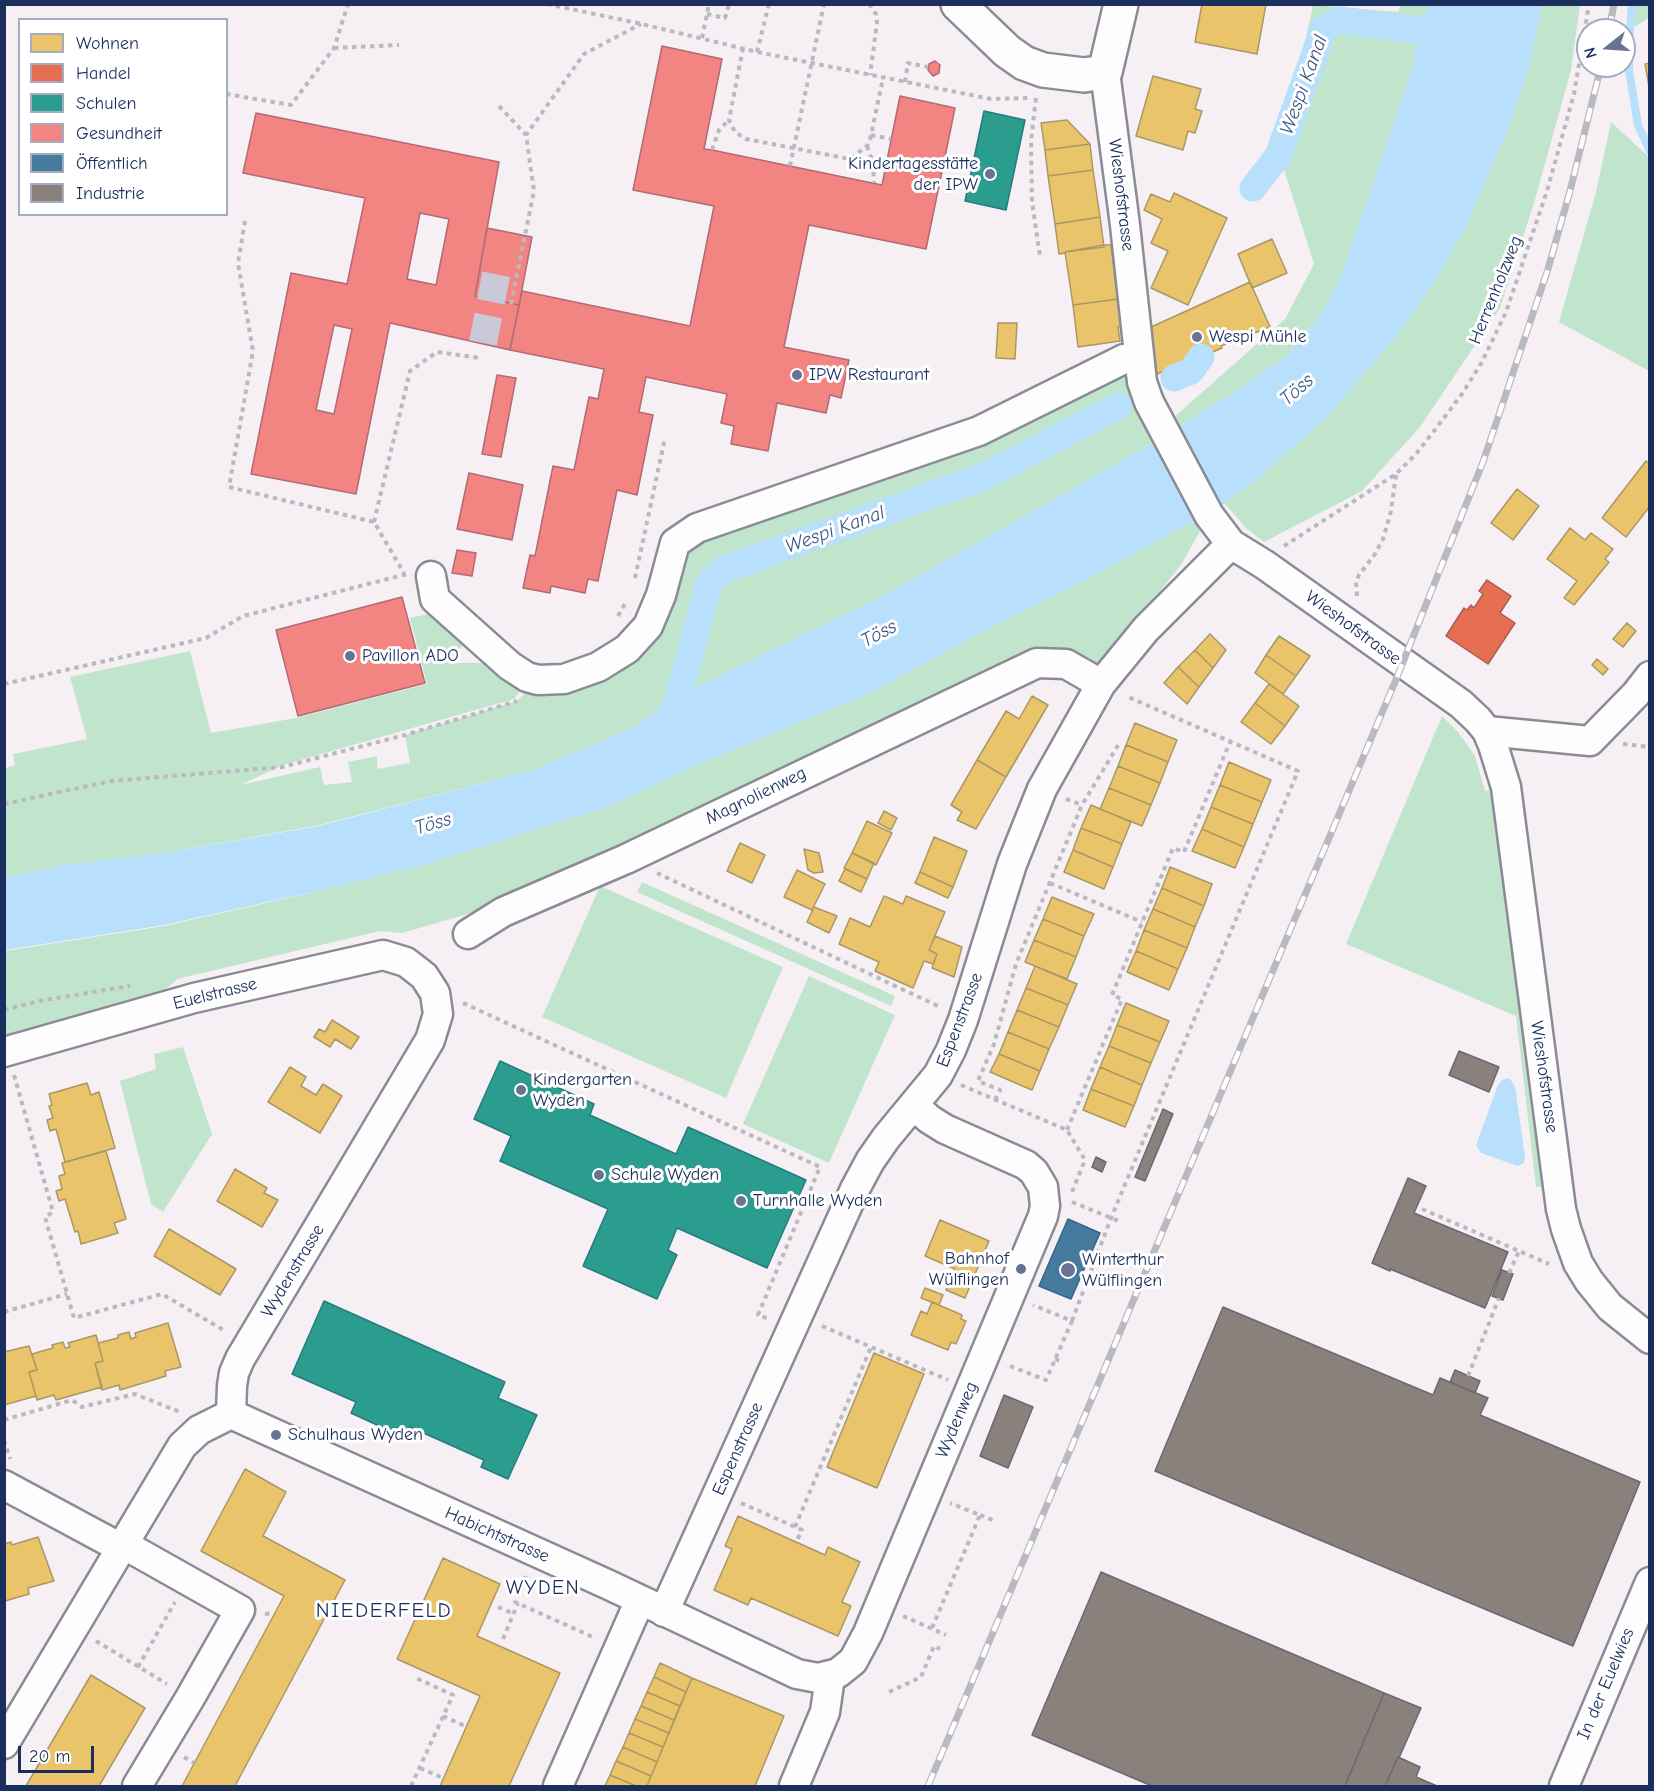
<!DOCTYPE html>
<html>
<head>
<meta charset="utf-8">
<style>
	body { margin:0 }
	#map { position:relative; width:1654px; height:1791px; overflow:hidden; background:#f6f0f5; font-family:"Comic Neue",sans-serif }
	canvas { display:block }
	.frame { position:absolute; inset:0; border:6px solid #1b2f5e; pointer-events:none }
	.legend { position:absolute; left:18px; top:18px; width:210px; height:198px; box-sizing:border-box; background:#fff; border:2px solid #a4acbf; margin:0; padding:8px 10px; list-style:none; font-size:18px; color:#1b2f5e }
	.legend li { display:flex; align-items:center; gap:12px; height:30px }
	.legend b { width:30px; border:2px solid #a4acbf }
	.north { position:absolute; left:1576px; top:18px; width:60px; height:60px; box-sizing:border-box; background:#fff; border:2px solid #a4acbf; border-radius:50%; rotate:253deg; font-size:16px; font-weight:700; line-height:24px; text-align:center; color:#1b2f5e }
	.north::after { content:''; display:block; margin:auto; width:21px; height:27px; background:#687393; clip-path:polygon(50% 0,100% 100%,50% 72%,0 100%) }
	.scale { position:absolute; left:18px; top:1746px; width:76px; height:27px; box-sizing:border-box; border:3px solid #1b2f5e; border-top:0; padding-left:8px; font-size:18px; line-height:21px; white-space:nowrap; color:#1b2f5e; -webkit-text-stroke:4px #fff; paint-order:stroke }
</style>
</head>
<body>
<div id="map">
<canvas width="1654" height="1791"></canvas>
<div class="frame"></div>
<ul class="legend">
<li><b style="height:16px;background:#e9c46a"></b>Wohnen</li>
<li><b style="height:16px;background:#e76f51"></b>Handel</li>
<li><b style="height:16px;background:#2a9d8f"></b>Schulen</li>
<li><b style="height:16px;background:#f28482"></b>Gesundheit</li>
<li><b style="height:16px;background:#457b9d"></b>Öffentlich</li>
<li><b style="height:16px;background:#8a817c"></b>Industrie</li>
</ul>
<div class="north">N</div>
<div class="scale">20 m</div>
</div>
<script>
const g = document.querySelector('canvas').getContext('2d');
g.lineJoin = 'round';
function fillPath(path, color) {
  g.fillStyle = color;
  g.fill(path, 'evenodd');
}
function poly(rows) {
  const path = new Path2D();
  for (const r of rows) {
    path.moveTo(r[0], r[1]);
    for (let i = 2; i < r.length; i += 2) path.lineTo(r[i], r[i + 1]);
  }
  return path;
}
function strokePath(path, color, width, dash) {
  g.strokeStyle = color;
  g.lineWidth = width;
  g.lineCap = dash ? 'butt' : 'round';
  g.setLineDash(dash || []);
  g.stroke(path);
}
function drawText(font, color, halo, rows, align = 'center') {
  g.font = font + ' "Comic Neue",sans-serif';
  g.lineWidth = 6;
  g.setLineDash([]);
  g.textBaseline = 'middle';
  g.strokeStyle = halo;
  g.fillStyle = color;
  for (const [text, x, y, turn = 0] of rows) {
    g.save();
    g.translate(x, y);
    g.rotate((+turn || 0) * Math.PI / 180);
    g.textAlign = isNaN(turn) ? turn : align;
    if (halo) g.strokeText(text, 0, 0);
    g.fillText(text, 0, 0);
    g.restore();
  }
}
fillPath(poly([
	[1313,5,1398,12,1401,5,1430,5,1418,30,1412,69,1340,280,1320,316,1288,355,1233,393,1141,450,883,596,678,696,635,727,533,770,320,825,158,854,67,865,5,877,5,768,15,765,13,754,87,739,70,677,190,651,211,733,296,718,427,684,410,618,427,614,441,619,465,638,454,663,490,663,524,686,514,699,283,765,240,785,320,767,324,785,352,782,348,762,377,756,377,769,410,763,405,735,517,701,538,680,627,649,675,543,1124,359,1163,427,1285,319,1314,264,1280,157],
	[1542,5,1580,5,1571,70,1535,200,1500,308,1420,427,1362,491,1264,542,1247,529,1224,503,1253,482,1399,333,1433,284,1466,227,1509,126,1529,67],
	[1636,5,1649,5,1649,18,1631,29],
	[1611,122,1649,157,1649,371,1559,322,1596,192],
	[1209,515,1181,565,1090,677,1066,664,478,911,402,933,380,931,177,979,164,991,5,1039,5,951,164,926,301,895,427,864,610,806,690,768,868,694,993,626,1091,577,1180,528],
	[1442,716,1458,732,1475,756,1485,791,1506,787,1558,1184,1536,1187,1516,1016,1346,944],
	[642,882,895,996,891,1006,637,892],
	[600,886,783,967,726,1098,542,1017],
	[809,976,895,1015,829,1163,743,1124],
	[183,1047,212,1134,163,1212,151,1204,120,1081,156,1069,154,1054]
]), '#c1e5cc');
fillPath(poly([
	[1430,5,1542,5,1529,67,1509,126,1466,227,1433,284,1399,333,1323,421,1253,482,1209,515,1180,528,1091,577,993,626,868,694,690,768,610,806,427,864,326,889,164,925,5,950,5,877,67,865,158,854,319,826,533,770,635,727,678,696,883,596,1141,450,1233,393,1288,355,1320,316,1340,280,1412,69,1418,30],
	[1509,1078,1515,1086,1525,1157,1524,1163,1518,1166,1481,1153,1476,1145,1498,1085,1502,1080]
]), '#b8dffb');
const homes = poly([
	[1202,4,1266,4,1257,54,1195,42,1202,4],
	[1650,63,1650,92,1645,64,1650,63],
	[1153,76,1201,89,1195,109,1202,111,1195,133,1188,131,1183,150,1136,136,1153,76],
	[1067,120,1090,144,1045,150,1041,123,1067,120],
	[1090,144,1093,170,1048,176,1045,150,1090,144],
	[1093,170,1100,217,1055,224,1048,176,1093,170],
	[1174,193,1227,218,1188,305,1151,288,1168,251,1151,243,1162,219,1144,210,1151,194,1170,202,1174,193],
	[1100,217,1104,247,1065,252,1065,253,1059,254,1055,224,1100,217],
	[1272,239,1287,273,1252,288,1238,254,1272,239],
	[1104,245,1111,245,1118,299,1073,305,1065,252,1104,245],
	[1250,282,1270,327,1221,346,1222,348,1201,357,1201,355,1155,375,1149,328,1250,282],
	[1118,299,1122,326,1118,327,1120,341,1078,347,1073,305,1118,299],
	[998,323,1017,323,1015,359,996,358,998,323],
	[1646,461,1650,464,1650,506,1626,537,1602,518,1646,461],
	[1517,489,1539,506,1513,540,1491,523,1517,489],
	[1570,528,1585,540,1591,533,1613,549,1605,559,1609,562,1574,605,1564,598,1577,581,1547,559,1570,528],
	[1627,623,1636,631,1623,647,1613,639,1627,623],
	[1210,634,1226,650,1213,668,1195,650,1210,634],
	[1279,636,1310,656,1296,676,1266,655,1279,636],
	[1195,650,1213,668,1199,687,1178,667,1195,650],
	[1266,655,1296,676,1283,694,1255,673,1266,655],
	[1597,659,1608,669,1603,675,1592,665,1597,659],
	[1178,667,1199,687,1187,704,1164,683,1178,667],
	[1269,684,1299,706,1285,726,1255,703,1269,684],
	[1032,696,1048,705,1006,777,977,760,1006,711,1019,719,1032,696],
	[1255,703,1285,726,1271,744,1241,722,1255,703],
	[1135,723,1177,740,1168,762,1126,745,1135,723],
	[1126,745,1168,762,1160,783,1118,766,1126,745],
	[977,760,1006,777,976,829,957,820,962,812,951,805,977,760],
	[1229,762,1271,780,1262,802,1220,785,1229,762],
	[1118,766,1160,783,1151,805,1109,788,1118,766],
	[1220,785,1262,802,1253,824,1211,807,1220,785],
	[1109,788,1151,805,1142,826,1100,809,1109,788],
	[1091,805,1131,822,1122,844,1081,828,1091,805],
	[1211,807,1253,824,1244,847,1202,829,1211,807],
	[884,811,897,818,891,830,878,823,884,811],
	[867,821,892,833,876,865,852,853,867,821],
	[1081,828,1122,844,1113,867,1073,850,1081,828],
	[1202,829,1244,847,1235,868,1192,851,1202,829],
	[934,837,967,851,953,887,920,872,934,837],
	[740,843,765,855,752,883,727,871,740,843],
	[804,849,819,853,823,872,814,873,808,870,804,849],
	[1073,850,1113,867,1104,889,1064,872,1073,850],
	[852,853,874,863,867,879,844,868,852,853],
	[1170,867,1212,884,1204,906,1162,888,1170,867],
	[845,869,867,879,861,892,839,881,845,869],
	[797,870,825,884,812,910,784,897,797,870],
	[920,872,953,887,948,898,915,883,920,872],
	[1162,888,1204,906,1195,927,1153,909,1162,888],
	[884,896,903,904,906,896,945,912,929,950,937,954,933,964,924,961,913,988,875,971,879,962,839,944,850,918,870,927,884,896],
	[1052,897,1094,914,1084,936,1043,919,1052,897],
	[814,907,837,916,829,933,807,922,814,907],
	[1153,909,1195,927,1187,948,1144,930,1153,909],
	[1043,919,1084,936,1076,957,1034,940,1043,919],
	[1144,930,1187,948,1178,969,1136,951,1144,930],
	[935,936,962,947,954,977,932,968,937,954,929,950,935,936],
	[1034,940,1076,957,1067,979,1025,962,1034,940],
	[1136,951,1178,969,1169,990,1127,972,1136,951],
	[1035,966,1077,984,1068,1005,1026,988,1035,966],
	[1026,988,1068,1005,1059,1027,1017,1010,1026,988],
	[1126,1003,1169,1021,1160,1042,1117,1025,1126,1003],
	[1017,1010,1059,1027,1049,1049,1008,1032,1017,1010],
	[332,1020,359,1037,351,1049,335,1039,330,1047,314,1037,319,1029,325,1032,332,1020],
	[1117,1025,1160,1042,1151,1063,1109,1046,1117,1025],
	[1008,1032,1049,1049,1040,1071,999,1054,1008,1032],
	[1109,1046,1151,1063,1142,1085,1100,1067,1109,1046],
	[999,1054,1040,1071,1032,1090,990,1072,999,1054],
	[290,1067,306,1077,301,1086,316,1095,323,1084,342,1096,320,1133,268,1102,290,1067],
	[1100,1067,1142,1085,1134,1106,1091,1089,1100,1067],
	[87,1083,91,1095,99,1092,115,1148,65,1162,56,1129,50,1131,47,1120,53,1118,49,1106,52,1105,49,1094,87,1083],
	[1091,1089,1134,1106,1125,1127,1083,1110,1091,1089],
	[106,1151,126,1219,114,1223,118,1233,81,1244,78,1231,75,1232,65,1199,59,1201,56,1191,62,1189,59,1176,65,1174,62,1163,106,1151],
	[235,1169,267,1188,264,1193,278,1200,262,1227,217,1201,235,1169],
	[940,1220,989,1241,965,1298,946,1290,955,1269,925,1256,940,1220],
	[169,1229,236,1269,220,1295,154,1256,169,1229],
	[925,1288,943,1295,939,1305,921,1298,925,1288],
	[932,1302,962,1315,961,1319,966,1321,956,1344,951,1342,948,1350,911,1335,921,1311,927,1314,932,1302],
	[168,1323,181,1367,165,1371,166,1376,120,1390,119,1385,102,1390,95,1363,103,1361,98,1343,118,1338,118,1335,129,1332,131,1339,136,1337,135,1333,168,1323],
	[96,1335,103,1361,95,1363,102,1387,56,1400,54,1395,37,1400,29,1372,37,1370,32,1354,53,1348,52,1345,63,1342,65,1348,70,1347,68,1343,96,1335],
	[29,1346,37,1370,29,1372,36,1396,4,1405,4,1352,29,1346],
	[874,1353,924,1374,877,1488,827,1467,874,1353],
	[245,1469,286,1492,263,1536,345,1580,235,1786,182,1786,284,1596,201,1551,245,1469],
	[738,1516,825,1555,828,1547,860,1562,842,1602,851,1606,838,1636,751,1598,748,1605,714,1590,732,1549,725,1546,738,1516],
	[38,1537,54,1581,28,1588,29,1594,5,1601,4,1544,11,1542,12,1545,38,1537],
	[443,1558,500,1584,477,1636,560,1673,509,1786,440,1786,480,1696,397,1659,443,1558],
	[660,1663,692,1678,686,1692,654,1677,660,1663],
	[91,1675,145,1708,99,1786,26,1786,91,1675],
	[654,1677,686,1692,680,1706,647,1692,654,1677],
	[692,1678,784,1716,755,1786,647,1786,692,1678],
	[647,1692,680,1706,674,1720,641,1706,647,1692],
	[641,1706,674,1720,669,1733,635,1719,641,1706],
	[635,1719,669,1733,663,1747,629,1733,635,1719],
	[629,1733,663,1747,657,1762,623,1747,629,1733],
	[623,1747,657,1762,651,1776,616,1761,623,1747],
	[616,1761,651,1776,647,1786,636,1786,610,1775,616,1761],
	[610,1775,636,1786,605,1786,610,1775]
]);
fillPath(homes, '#e9c46a');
strokePath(homes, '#ab9766', 1.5);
const shops = poly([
	[1487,580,1511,596,1500,613,1515,623,1488,664,1446,636,1464,608,1467,610,1471,605,1474,608,1483,594,1479,591,1487,580]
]);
fillPath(shops, '#e76f51');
strokePath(shops, '#aa5c55', 1.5);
const schools = poly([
	[984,111,1025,120,1006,210,965,201,984,111],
	[500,1061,594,1104,590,1115,676,1154,688,1127,806,1180,767,1268,677,1228,668,1250,677,1255,657,1299,583,1266,608,1209,500,1161,511,1136,474,1119,500,1061],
	[324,1301,505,1382,498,1398,537,1415,508,1479,481,1467,484,1460,410,1427,405,1438,351,1413,356,1402,292,1374,324,1301]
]);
fillPath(schools, '#2a9d8f');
strokePath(schools, '#267c80', 1.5);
const health = poly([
	[662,46,722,59,704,149,712,150,882,185,900,96,955,108,926,249,809,225,784,347,849,360,841,398,830,395,826,413,777,403,768,451,731,444,734,426,721,423,727,394,646,377,639,412,653,415,637,495,617,490,598,581,588,579,585,593,551,586,550,593,523,588,530,555,535,556,553,466,574,470,589,397,598,399,604,369,510,350,522,291,690,326,714,206,633,190,662,46],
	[935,61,940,65,939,73,933,76,928,70,929,64,935,61],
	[256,113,499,162,475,296,519,305,510,350,390,323,356,494,251,474,291,273,347,284,365,198,243,173,256,113],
	[420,213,449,219,436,285,407,279,420,213],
	[334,325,352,329,334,414,316,410,334,325],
	[487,228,532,237,519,305,475,296,487,228],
	[497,375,516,378,501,457,482,454,497,375],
	[469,473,523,485,512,540,457,529,469,473],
	[457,550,476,553,472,576,452,573,457,550],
	[402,597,425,683,298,716,276,630,402,597]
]);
fillPath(health, '#f28482');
strokePath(health, '#b26a77', 1.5);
const public = poly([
	[1068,1219,1100,1233,1071,1299,1039,1286,1068,1219]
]);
fillPath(public, '#457b9d');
strokePath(public, '#38648a', 1.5);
const industry = poly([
	[1459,1051,1499,1067,1489,1092,1449,1075,1459,1051],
	[1163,1109,1173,1114,1145,1181,1135,1177,1163,1109],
	[1096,1157,1106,1162,1102,1172,1092,1167,1096,1157],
	[1408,1178,1426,1186,1414,1213,1508,1252,1485,1308,1390,1269,1390,1271,1372,1263,1408,1178],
	[1502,1270,1513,1274,1503,1300,1492,1296,1502,1270],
	[1223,1307,1433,1395,1440,1378,1488,1398,1480,1415,1640,1482,1573,1646,1155,1471,1223,1307],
	[1455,1370,1480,1381,1475,1393,1450,1382,1455,1370],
	[1004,1395,1033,1407,1008,1468,980,1456,1004,1395],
	[1101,1572,1384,1693,1345,1786,1152,1786,1032,1735,1101,1572],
	[1384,1693,1421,1708,1399,1758,1398,1757,1385,1786,1345,1786,1384,1693],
	[1398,1757,1420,1767,1416,1777,1437,1786,1385,1786,1398,1757]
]);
fillPath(industry, '#8a817c');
strokePath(industry, '#696873', 1.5);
strokePath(poly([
	[1632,4,1629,42,1629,70,1638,125,1650,151]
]), '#b8dffb', 8);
strokePath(poly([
	[1253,188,1278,156,1324,28,1340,20,1418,30,1454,37],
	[1174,378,1191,371,1201,357],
	[669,732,709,583,722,570,985,476,1118,406]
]), '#b8dffb', 27);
strokePath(poly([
	[483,343,497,270]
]), '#cac9d7', 28, [28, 14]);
const minor = poly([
	[1105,72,1125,225,1142,382,1149,402,1209,515,1231,544,1265,565,1461,704,1478,720,1487,731,1493,745,1506,787,1561,1209,1566,1229,1578,1263,1589,1281,1610,1307,1650,1339],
	[431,576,435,599,510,666,527,677,538,680,564,679,598,667,627,649,648,626,661,595,675,543,697,528,979,431,1124,359,1139,357],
	[1487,731,1590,741,1636,694,1650,676],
	[468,934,503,912,626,859,1037,663,1066,664,1101,684],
	[4,1052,194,998,383,955,406,962,424,976,435,993,438,1014,430,1040,240,1359,234,1373,232,1386,231,1414],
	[231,1414,609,1585,797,1674,818,1678,838,1673,853,1661,868,1633,1043,1216,1045,1206,1043,1187,1034,1172,1026,1165,945,1129,929,1119,914,1105],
	[4,1485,121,1548],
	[123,1544,240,1610,190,1698,137,1786],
	[664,1612,855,1189,870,1161,886,1138,938,1075,951,1050,963,1020,1012,864,1042,789,1101,684,1146,629,1231,544],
	[4,1744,182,1446,199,1430,231,1414],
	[558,1786,640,1600],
	[794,1786,825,1712,830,1677],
	[1564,1786,1650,1582]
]);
const major = poly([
	[958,4,1007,51,1024,63,1043,70,1084,75,1105,72,1121,4]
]);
strokePath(minor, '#8a8b96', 33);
strokePath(major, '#8a8b96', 38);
strokePath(poly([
	[547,4,642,24,757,52,991,99,1030,98],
	[869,4,876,14,877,23,870,75],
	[707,14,725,18,729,4],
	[702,38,709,4],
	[334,48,399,45],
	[743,48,729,120,735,132,746,139,850,159,867,146,870,140,883,78],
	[757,52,769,4],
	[905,82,908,63,928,67],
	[226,94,291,105,334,48,348,4],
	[1036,98,1031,141,1032,202,1040,256],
	[499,106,526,135],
	[871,135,891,139],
	[867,146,873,163,874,183],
	[712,150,719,130,729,120],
	[790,166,824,4],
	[245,221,238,263,253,351,229,487,374,522,404,573],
	[511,304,534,191,526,135,584,54,641,24],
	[374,522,410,371,437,352,480,358],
	[1284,546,1396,474,1416,454,1434,431,1462,394,1482,362,1506,312,1547,191,1574,94,1589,4],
	[635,578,665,438],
	[1357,596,1356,582,1359,575,1375,554,1383,539,1391,511,1396,475],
	[618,616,626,602],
	[4,684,206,638,243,616,407,574],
	[1623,744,1650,747],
	[1066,799,1082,805],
	[4,804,111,781,282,767,405,735,517,701],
	[657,873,908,992,938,1006,937,1009],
	[1050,883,1142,922],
	[463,1003,820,1167,758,1315,769,1319],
	[4,1010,39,1001,130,986],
	[14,1075,53,1212,45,1217,74,1318,162,1294,225,1331],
	[961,1085,1067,1130,1085,1160,1072,1192],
	[995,1100,1000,1090,978,1081,994,1044,1016,964,1082,805,1120,742],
	[1067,1130,1122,999,1112,995,1173,848,1184,852,1230,742],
	[1072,1202,1121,1222],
	[1422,1209,1549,1264],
	[1509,1273,1519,1251],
	[4,1312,67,1294],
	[1072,1321,1111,1218,1298,771,1126,696],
	[822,1326,948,1380],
	[1055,1359,1062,1362],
	[1010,1366,1046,1380,1072,1321,1033,1305],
	[1468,1376,1499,1298],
	[4,1420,72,1400,82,1407,135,1394,180,1412],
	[4,1440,10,1459],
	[741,1503,802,1530,796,1542],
	[980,1515,995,1521],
	[795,1527,871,1347],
	[526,1576,515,1602,595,1638],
	[498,1607,514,1614],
	[265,1614,274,1613],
	[903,1616,946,1635],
	[932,1628,980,1515,950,1503],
	[503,1639,518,1603],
	[96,1641,167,1684],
	[138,1667,175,1602],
	[889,1692,921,1677,934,1646,940,1649],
	[443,1716,467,1727],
	[184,1757,194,1763],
	[420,1768,443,1778],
	[411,1786,453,1695,416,1678]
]), '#b8babf', 4, [4.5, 4.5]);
strokePath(minor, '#fefdfe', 28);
strokePath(major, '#fefdfe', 33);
const rail = poly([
	[1609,30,1614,4],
	[928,1786,1395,682,1483,462,1548,269,1570,191,1601,66]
]);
strokePath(rail, '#b8babf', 7);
strokePath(rail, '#fff', 4.5, [14]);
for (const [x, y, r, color] of [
	[990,174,6,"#687393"],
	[1197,337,6,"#687393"],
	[797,375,6,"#687393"],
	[350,656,6,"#687393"],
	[521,1090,6,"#687393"],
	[599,1175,6,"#687393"],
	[741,1201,6,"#687393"],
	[1021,1269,6,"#687393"],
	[1068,1270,8,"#687393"],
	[276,1435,6,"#687393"]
]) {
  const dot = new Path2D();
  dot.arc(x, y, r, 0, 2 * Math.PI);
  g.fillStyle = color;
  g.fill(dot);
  strokePath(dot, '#fff', 2);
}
drawText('18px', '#1b2f5e', '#fff', [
	["Kindertagesstätte",978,164,"right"],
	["der IPW",978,185,"right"],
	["Wespi Mühle",1209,337],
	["IPW Restaurant",809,375],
	["Pavillon ADO",362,656],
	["Kindergarten",533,1080],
	["Wyden",533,1101],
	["Schule Wyden",611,1175],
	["Turnhalle Wyden",753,1201],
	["Bahnhof",1009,1259,"right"],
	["Wülflingen",1009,1280,"right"],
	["Winterthur",1082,1260],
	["Wülflingen",1082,1281],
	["Schulhaus Wyden",288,1435]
], 'left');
drawText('18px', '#1b2f5e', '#fff', [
	["Wieshofstrasse",1121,195,83],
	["Herrenholzweg",1496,290,-68],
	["Wieshofstrasse",1353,628,36],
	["Magnolienweg",756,796,-26],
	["Euelstrasse",215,994,-14],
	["Espenstrasse",960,1020,-69],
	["Wieshofstrasse",1544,1077,82],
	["Wydenstrasse",293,1271,-59],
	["Wydenweg",957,1420,-67],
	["Espenstrasse",738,1449,-66],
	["Habichtstrasse",497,1535,24],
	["In der Euelwies",1606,1684,-67]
]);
drawText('italic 20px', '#3c5986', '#fff', [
	["Wespi Kanal",1304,85,-70],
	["Töss",1297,390,-41],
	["Wespi Kanal",835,530,-20],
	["Töss",879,634,-28],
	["Töss",433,824,-16]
]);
g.letterSpacing = '1.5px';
drawText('20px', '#1b2f5e', '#fff', [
	["WYDEN",543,1588]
]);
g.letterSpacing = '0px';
g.letterSpacing = '1.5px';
drawText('21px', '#1b2f5e', '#fff', [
	["NIEDERFELD",384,1611]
]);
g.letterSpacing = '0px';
</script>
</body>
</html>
